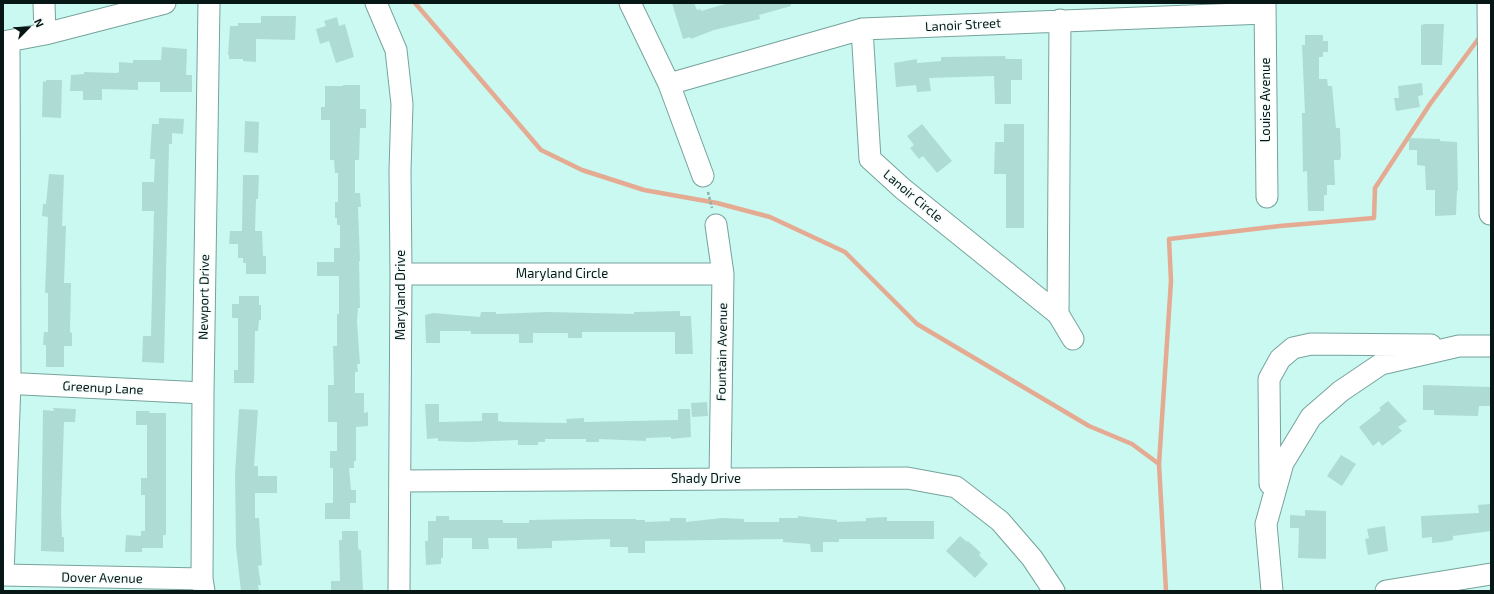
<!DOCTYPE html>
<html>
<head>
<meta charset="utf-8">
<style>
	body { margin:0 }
	#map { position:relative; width:1494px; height:594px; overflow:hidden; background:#caf9f1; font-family:"Exo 2",sans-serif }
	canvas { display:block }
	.frame { position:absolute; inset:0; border:4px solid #061715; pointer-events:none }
	.north { position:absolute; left:8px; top:8px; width:40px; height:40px; -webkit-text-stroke:3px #f4fdfb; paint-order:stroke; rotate:66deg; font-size:11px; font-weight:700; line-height:16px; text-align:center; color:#061715 }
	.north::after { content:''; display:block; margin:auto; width:14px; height:18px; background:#061715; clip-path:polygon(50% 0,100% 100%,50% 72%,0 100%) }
</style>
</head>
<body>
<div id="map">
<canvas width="1494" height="594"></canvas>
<div class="frame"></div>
<div class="north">N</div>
</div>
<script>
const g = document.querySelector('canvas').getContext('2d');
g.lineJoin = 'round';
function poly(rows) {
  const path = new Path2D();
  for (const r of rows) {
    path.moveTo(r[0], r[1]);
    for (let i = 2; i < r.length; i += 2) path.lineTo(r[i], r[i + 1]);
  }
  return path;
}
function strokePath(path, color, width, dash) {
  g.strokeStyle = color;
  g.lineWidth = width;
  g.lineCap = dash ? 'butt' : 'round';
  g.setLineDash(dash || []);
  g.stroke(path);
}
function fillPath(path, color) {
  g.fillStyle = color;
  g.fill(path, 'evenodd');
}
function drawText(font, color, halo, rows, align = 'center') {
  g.font = font + ' "Exo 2",sans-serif';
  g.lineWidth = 3;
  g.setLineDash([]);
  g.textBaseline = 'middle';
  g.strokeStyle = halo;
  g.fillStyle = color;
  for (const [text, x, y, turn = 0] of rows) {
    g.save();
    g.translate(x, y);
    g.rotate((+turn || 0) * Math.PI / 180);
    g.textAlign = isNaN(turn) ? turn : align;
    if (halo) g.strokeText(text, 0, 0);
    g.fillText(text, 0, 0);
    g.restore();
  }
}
strokePath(poly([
	[415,3,541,150,582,170,644,190,717,203,770,217,845,252,917,324,1089,426,1132,444,1159,464],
	[1166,591,1159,464,1171,281,1169,239,1280,226,1374,218,1375,188,1430,104,1482,34]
]), '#e4aa92', 4.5);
fillPath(poly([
	[672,3,694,3,697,10,701,9,701,11,729,3,791,3,791,6,759,15,760,19,714,30,691,39,690,37,683,39],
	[261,16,296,16,295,40,256,39,256,62,243,61,243,59,229,59,229,55,228,55,230,26,238,26,238,23,261,23],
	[337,17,339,26,345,24,354,57,336,63,329,41,320,44,316,29,326,26,324,21],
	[1425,24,1444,24,1442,65,1421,65,1421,25],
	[1305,35,1323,35,1323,41,1328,41,1328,52,1323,52,1323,57,1319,57,1319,79,1327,79,1328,86,1332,86,1336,128,1340,128,1341,156,1340,160,1334,160,1335,185,1327,185,1327,195,1324,195,1324,211,1308,211,1307,171,1303,172,1302,113,1305,113,1302,45,1305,45],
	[162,47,187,49,186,75,192,75,192,92,160,92,160,82,138,82,138,90,102,89,102,100,83,100,83,91,70,91,71,75,84,74,84,72,117,73,119,72,119,62,133,63,133,60,161,60],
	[1005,56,1006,59,1022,59,1022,80,1011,80,1011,104,995,104,994,76,929,78,931,91,917,92,916,85,896,87,894,63,917,59,917,63,941,61,941,57],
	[46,80,62,80,61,118,42,117,43,81,46,82],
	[1422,83,1423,95,1418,96,1420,107,1396,111,1394,98,1399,98,1398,86],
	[343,85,360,85,360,109,366,109,366,128,360,128,359,160,355,160,355,193,360,193,361,207,358,207,360,261,359,261,360,308,358,308,357,322,360,364,357,364,358,372,355,372,355,393,364,393,364,413,368,412,368,426,356,427,356,461,354,461,354,468,349,468,351,490,356,490,356,503,350,503,350,519,325,519,325,503,333,503,333,468,330,468,330,451,337,451,337,422,328,422,328,385,334,385,333,346,337,346,337,314,339,314,339,276,317,276,317,262,334,262,334,248,340,248,340,225,337,225,337,218,335,218,335,202,338,202,338,173,335,173,334,160,330,160,330,120,321,120,321,107,325,107,325,86,343,86],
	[159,118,184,119,183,134,172,133,172,144,169,144,164,363,142,362,143,336,151,336,154,211,142,211,142,182,154,182,155,159,150,159,152,124,159,124],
	[245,121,259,122,258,153,244,152],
	[922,124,952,161,937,173,923,156,919,159,910,148,914,145,907,136],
	[1004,124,1024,124,1024,228,1006,228,1006,174,994,174,995,142,1004,142],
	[1409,138,1440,139,1440,141,1457,142,1458,191,1457,190,1456,215,1435,216,1435,190,1426,190,1425,166,1417,165,1417,150,1409,150],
	[49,174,64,175,62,226,66,226,64,283,71,283,70,332,72,333,72,346,64,346,64,367,46,367,46,345,43,345,44,332,48,332,48,293,45,293,48,217,42,216,43,204,46,204],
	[243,175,259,175,258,199,256,199,255,231,262,231,263,256,266,256,266,274,246,274,246,263,243,263,243,258,238,258,238,244,229,244,230,231,242,231],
	[239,296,259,296,259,305,261,305,261,320,259,320,258,331,255,331,254,383,234,383,234,370,238,370,238,318,232,318,232,304,239,304],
	[680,311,680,316,691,316,693,354,675,354,675,332,582,332,582,338,568,338,568,333,533,333,533,343,519,343,519,334,471,334,471,331,440,331,440,343,426,343,425,315,433,313,480,317,481,312,496,312,496,314,547,312,634,314,634,312],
	[1423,385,1491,387,1491,406,1479,406,1478,416,1434,415,1434,410,1423,410],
	[1388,401,1407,421,1398,427,1402,431,1382,446,1379,441,1373,446,1359,427,1381,410,1379,408],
	[707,402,708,416,692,417,691,403],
	[425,404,439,404,439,422,482,421,482,413,498,413,498,421,504,422,567,423,566,419,584,418,584,422,678,420,678,409,690,409,691,437,671,439,671,437,646,438,646,441,599,439,599,442,586,442,586,439,545,439,545,442,538,442,538,445,518,445,518,440,469,442,438,441,438,438,427,439],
	[53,408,76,409,75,422,64,422,61,512,62,537,64,537,64,552,41,551,43,410,54,411],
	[239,409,258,410,254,466,258,466,258,476,277,476,277,493,255,493,255,518,259,518,262,565,258,566,261,585,258,585,259,591,241,591,236,547,235,475],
	[136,411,150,411,149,413,166,413,166,535,163,535,163,548,142,548,142,552,125,552,126,535,141,536,141,531,145,531,145,495,141,495,141,478,147,478,147,425,136,425],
	[1341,455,1356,464,1342,486,1327,476],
	[1491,504,1491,531,1453,536,1453,540,1443,542,1432,543,1432,537,1422,538,1421,516,1479,513,1478,505],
	[1305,510,1326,511,1326,559,1298,558,1299,528,1290,528,1290,515,1305,516],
	[436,516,449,516,449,520,503,520,503,523,529,523,529,520,589,519,636,519,636,520,645,520,645,522,670,521,670,518,686,518,686,522,722,518,744,519,744,522,779,522,779,518,798,518,798,516,837,520,837,522,866,521,866,518,887,517,887,521,934,521,934,539,839,539,839,542,823,542,823,552,811,552,810,544,783,542,783,539,645,541,645,553,628,553,628,547,610,547,610,539,552,541,552,548,517,549,517,538,488,538,489,549,472,549,472,538,443,538,443,558,441,558,441,564,426,565,425,541,428,541,428,521,436,521],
	[1385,526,1388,551,1368,555,1365,539,1369,538,1367,529],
	[342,531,358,531,358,547,359,550,361,550,363,591,331,591,331,581,340,581,339,540,342,540],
	[960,536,967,542,968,541,981,553,979,555,988,564,975,578,946,551]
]), '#aedcd5');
const minor = poly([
	[44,3,45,34],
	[376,3,396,50,402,104,400,171,401,274,399,591],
	[630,3,669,84,703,176],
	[1265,3,1267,197],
	[1488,3,1490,214],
	[1060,20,1058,314,1073,339],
	[862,29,870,159,903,189,1058,314],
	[3,42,45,34,165,3],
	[669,84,862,29,1265,13],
	[716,225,723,274,720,479],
	[401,274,723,274],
	[3,383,203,393],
	[400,481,907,478,956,487,1000,521,1032,558,1054,591],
	[1270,484,1269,379,1280,359,1293,348,1311,344,1431,345],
	[3,575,10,383,9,41],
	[3,575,202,579],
	[204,591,202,579,203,393,209,3],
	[1272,591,1266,524,1283,463,1311,417,1341,391,1381,364,1459,346,1491,346],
	[1386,591,1491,574]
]);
strokePath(minor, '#76a39c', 23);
strokePath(poly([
	[708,192,712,208]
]), '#8cb1ab', 2.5, [3, 2]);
strokePath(minor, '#fff', 21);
drawText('13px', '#061715', '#f4fdfb', [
	["Lanoir Street",963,25,-3],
	["Louise Avenue",1266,100,-90],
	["Lanoir Circle",913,196,40],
	["Maryland Circle",562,274],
	["Maryland Drive",401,295,-90],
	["Newport Drive",204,297,-89],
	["Fountain Avenue",722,352,-89],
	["Greenup Lane",103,388,3],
	["Shady Drive",706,479],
	["Dover Avenue",102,578,1]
]);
</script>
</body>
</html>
